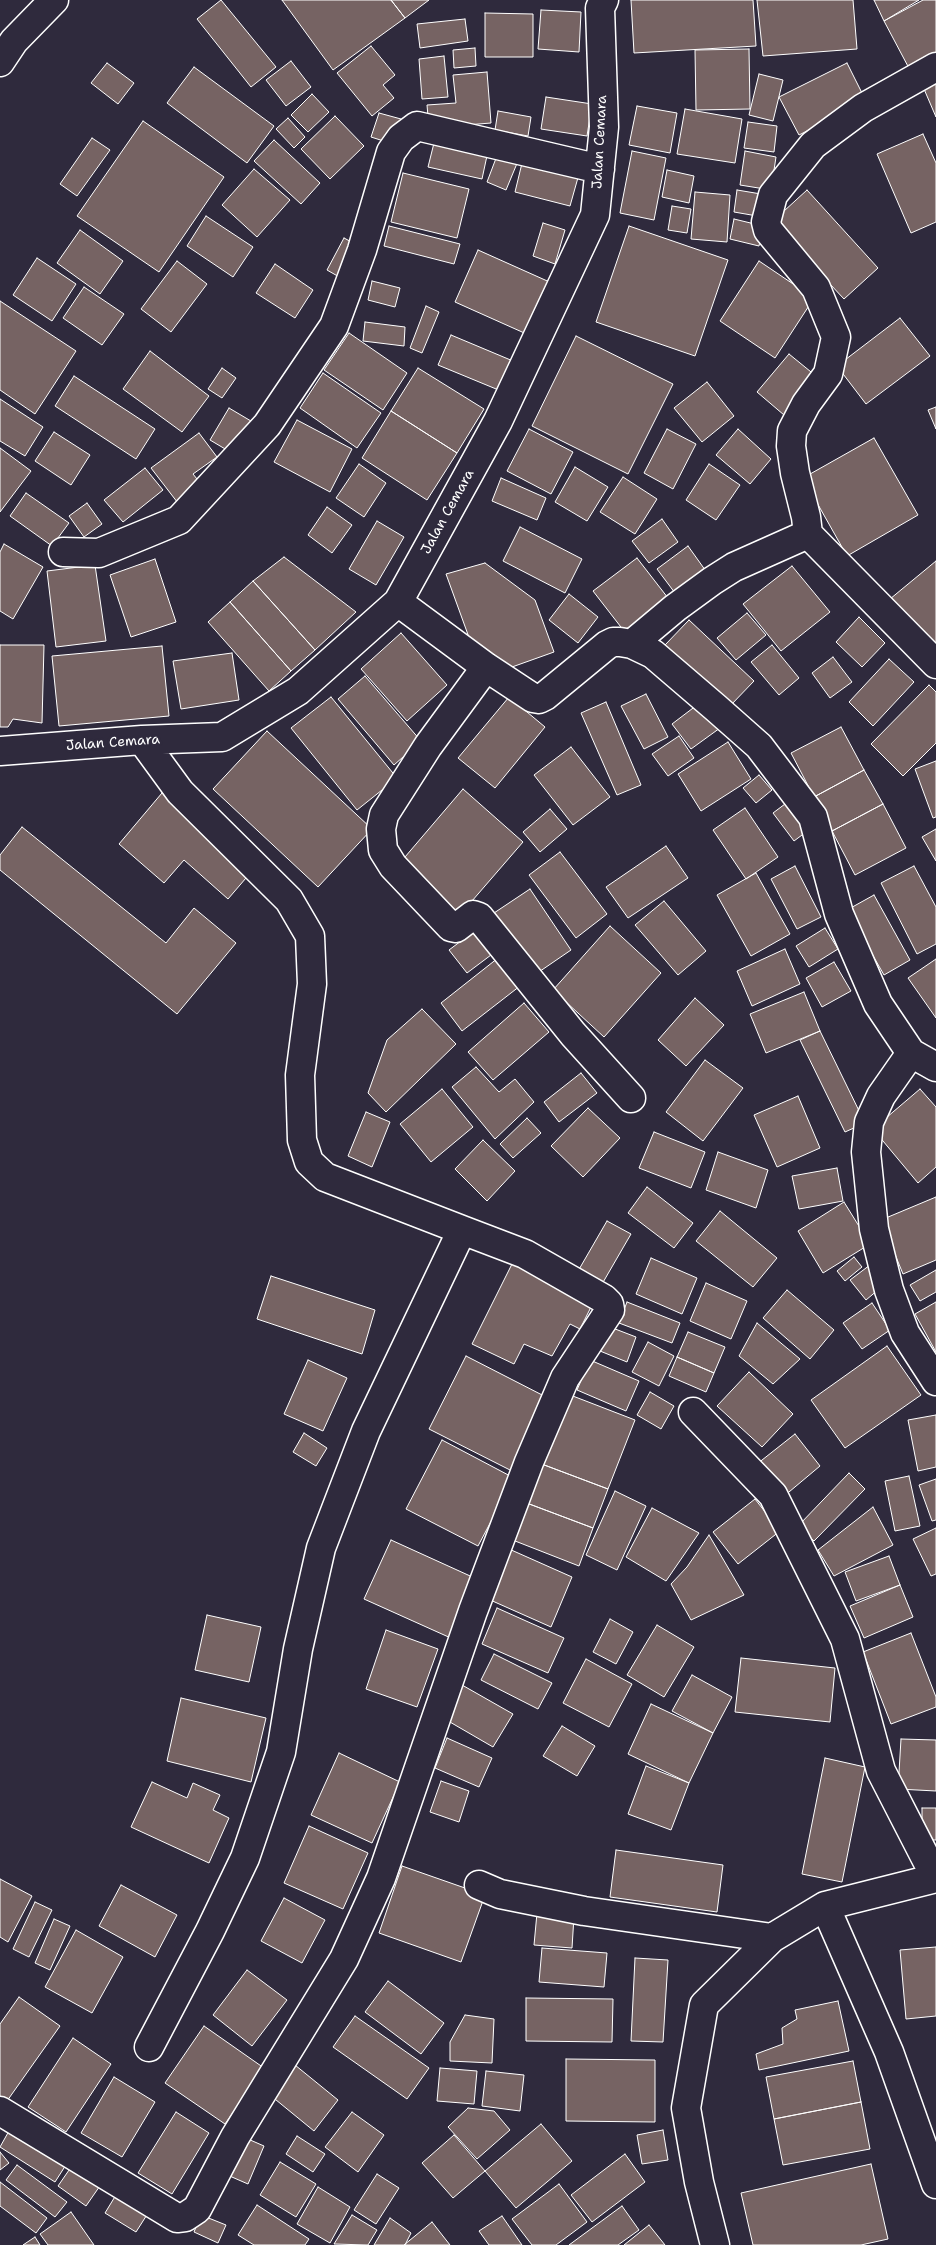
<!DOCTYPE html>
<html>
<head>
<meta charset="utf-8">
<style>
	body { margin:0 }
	canvas { display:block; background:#2f2a3d }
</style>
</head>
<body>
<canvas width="936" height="2245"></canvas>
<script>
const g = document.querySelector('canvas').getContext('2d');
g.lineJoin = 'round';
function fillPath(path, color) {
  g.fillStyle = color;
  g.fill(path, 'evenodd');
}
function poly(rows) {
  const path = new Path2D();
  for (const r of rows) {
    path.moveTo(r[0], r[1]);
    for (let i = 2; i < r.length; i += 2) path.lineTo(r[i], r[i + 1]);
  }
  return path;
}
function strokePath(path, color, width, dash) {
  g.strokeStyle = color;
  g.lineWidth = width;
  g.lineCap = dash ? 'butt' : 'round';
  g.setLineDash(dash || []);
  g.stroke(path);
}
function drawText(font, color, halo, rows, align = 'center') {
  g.font = font + ' "Shantell Sans",sans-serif';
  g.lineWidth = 5;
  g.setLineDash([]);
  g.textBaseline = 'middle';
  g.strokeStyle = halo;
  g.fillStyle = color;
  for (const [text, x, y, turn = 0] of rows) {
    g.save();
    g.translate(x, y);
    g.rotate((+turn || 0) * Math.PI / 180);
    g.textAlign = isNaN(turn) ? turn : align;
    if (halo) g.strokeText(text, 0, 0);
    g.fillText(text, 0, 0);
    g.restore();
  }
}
const building = poly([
	[221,0,276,67,251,87,197,19,221,0],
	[282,0,391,0,405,18,333,70,282,0],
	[391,0,429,0,405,18,391,0],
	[631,0,753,0,756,46,634,53,631,0],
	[757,0,853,0,857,49,763,56,757,0],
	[874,0,919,0,884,21,874,0],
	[923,0,936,0,936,58,911,72,884,21,923,0],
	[541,10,581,12,579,52,538,49,541,10],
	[485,13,533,14,533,57,485,57,485,13],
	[465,19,468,41,420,48,417,24,465,19],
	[371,46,395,75,383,85,394,98,372,116,337,73,371,46],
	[475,48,476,66,454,68,453,50,475,48],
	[749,49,750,109,696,110,695,50,749,49],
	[444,56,448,97,422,99,419,59,444,56],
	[291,61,311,87,286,106,266,80,291,61],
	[107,63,134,83,118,104,91,83,107,63],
	[847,63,866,101,799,135,779,97,847,63],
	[194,67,274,126,247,163,167,103,194,67],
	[487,72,491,123,429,128,427,105,456,103,453,75,487,72],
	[759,74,783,80,773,121,749,115,759,74],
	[936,75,936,117,921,82,936,75],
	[312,94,329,112,308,132,291,115,312,94],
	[546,97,592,104,587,136,541,129,546,97],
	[637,106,677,113,670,153,629,145,637,106],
	[685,109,742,119,735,163,677,154,685,109],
	[498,111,531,117,528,136,495,130,498,111],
	[379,113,401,119,393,144,371,137,379,113],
	[335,116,364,146,330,179,301,149,335,116],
	[288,118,305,137,294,148,276,129,288,118],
	[143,121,224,177,159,272,77,216,143,121],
	[748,122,777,126,774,152,744,148,748,122],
	[923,134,936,163,936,222,911,233,877,154,923,134],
	[92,138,110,150,77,196,60,184,92,138],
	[435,139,488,151,482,179,428,167,435,139],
	[274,140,320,183,301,204,254,161,274,140],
	[632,151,666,158,654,220,620,213,632,151],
	[745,151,776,157,771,190,740,185,745,151],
	[498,153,518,161,506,190,487,182,498,153],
	[523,159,579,174,570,206,515,192,523,159],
	[254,169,290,200,257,237,222,205,254,169],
	[667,170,694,176,689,203,662,197,667,170],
	[403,173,469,189,457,238,391,222,403,173],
	[737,190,767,195,763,217,734,212,737,190],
	[807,190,878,268,844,299,772,222,807,190],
	[695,192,730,195,727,242,691,239,695,192],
	[672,206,691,209,687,233,668,230,672,206],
	[206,216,253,247,233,277,187,246,206,216],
	[734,219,763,226,759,246,730,239,734,219],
	[543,223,565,230,555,264,533,256,543,223],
	[389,226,460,244,454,264,384,246,389,226],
	[629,226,728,260,695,356,596,322,629,226],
	[80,230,123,261,100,294,57,263,80,230],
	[344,238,359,246,341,278,327,270,344,238],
	[478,250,554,284,531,336,455,302,478,250],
	[37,258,76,284,52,321,13,295,37,258],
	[177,261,207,284,171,332,141,309,177,261],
	[759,261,814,298,775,358,720,321,759,261],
	[275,264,313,290,295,318,256,293,275,264],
	[372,281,400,288,395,307,368,300,372,281],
	[84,287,124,314,102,345,63,318,84,287],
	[0,301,76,351,35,414,0,390,0,301],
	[426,306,439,312,422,353,410,348,426,306],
	[900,318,930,356,866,404,837,366,900,318],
	[365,322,405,327,404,346,363,341,365,322],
	[349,333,407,373,383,410,324,370,349,333],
	[451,335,513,361,501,391,438,365,451,335],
	[576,336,673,384,628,474,532,426,576,336],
	[150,351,209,396,182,432,123,389,150,351],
	[789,354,816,376,784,415,757,392,789,354],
	[222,368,236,378,222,398,208,389,222,368],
	[418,368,484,409,457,453,391,411,418,368],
	[323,373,381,413,357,448,300,408,323,373],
	[74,376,155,429,136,459,55,406,74,376],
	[707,382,734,416,702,442,674,408,707,382],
	[0,399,43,427,25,456,0,441,0,399],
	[936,407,936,429,928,410,936,407],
	[229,408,256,424,237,456,210,440,229,408],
	[391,411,457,453,427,500,362,458,391,411],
	[297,420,352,449,330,492,274,462,297,420],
	[529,429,573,452,551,494,507,471,529,429],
	[667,429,696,444,673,489,644,473,667,429],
	[738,429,771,459,750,484,716,455,738,429],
	[54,432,90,455,71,485,35,461,54,432],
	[199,433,217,457,193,474,205,489,181,507,151,468,199,433],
	[874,438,918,515,847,556,803,478,874,438],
	[0,448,31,471,0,512,0,448],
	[359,464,386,483,364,517,336,498,359,464],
	[709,464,740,485,716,520,686,500,709,464],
	[575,467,608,487,587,521,555,502,575,467],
	[145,468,163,490,123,522,104,500,145,468],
	[623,477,657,499,635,534,600,512,623,477],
	[501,478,546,498,537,520,492,501,501,478],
	[26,493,69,523,52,546,10,516,26,493],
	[87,503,102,524,84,537,69,516,87,503],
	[327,507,352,525,332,553,308,535,327,507],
	[662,519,678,542,649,563,632,541,662,519],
	[377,521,404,537,376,585,349,569,377,521],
	[520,527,582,559,565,593,503,561,520,527],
	[4,544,43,567,13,619,0,611,0,552,4,544],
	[688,546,708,574,678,597,657,569,688,546],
	[284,557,356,612,315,650,253,581,284,557],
	[637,558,668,598,624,631,593,591,637,558],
	[155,559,176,622,131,637,110,575,155,559],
	[936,561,936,646,890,599,936,561],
	[485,563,535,600,554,652,512,667,475,654,446,574,485,563],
	[95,565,106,641,56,647,47,571,95,565],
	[792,566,830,612,781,651,743,604,792,566],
	[253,581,315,650,291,671,230,602,253,581],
	[569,594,598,617,578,643,549,620,569,594],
	[230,602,291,671,269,691,208,622,230,602],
	[747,613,766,635,736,660,717,638,747,613],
	[859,617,885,643,862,667,836,642,859,617],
	[689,620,754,681,730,706,665,645,689,620],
	[401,633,447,685,407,721,361,669,401,633],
	[0,645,44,645,42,723,13,719,8,727,0,727,0,645],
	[772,645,799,678,779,695,751,662,772,645],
	[162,646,169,716,59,726,52,656,162,646],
	[232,653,239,700,181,709,173,661,232,653],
	[833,657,852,682,830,698,812,673,833,657],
	[889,659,914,682,873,726,849,702,889,659],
	[365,676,421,741,394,765,338,699,365,676],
	[929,685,936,692,936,743,903,776,871,744,929,685],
	[646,694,668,737,644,749,621,706,646,694],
	[331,697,397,778,357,810,291,728,331,697],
	[509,697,545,727,495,788,458,758,509,697],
	[606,702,641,785,617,795,581,713,606,702],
	[701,702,720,728,691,749,672,724,701,702],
	[841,727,864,770,814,797,791,753,841,727],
	[267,731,372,829,318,887,213,789,267,731],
	[679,736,694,758,668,776,652,754,679,736],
	[728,742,751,779,701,811,678,774,728,742],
	[571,747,610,797,573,825,534,775,571,747],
	[936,761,936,817,933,818,915,769,936,761],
	[864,770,883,804,832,831,814,797,864,770],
	[759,775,772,790,756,803,743,788,759,775],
	[463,789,523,842,459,916,399,864,463,789],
	[162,793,252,871,228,899,184,860,164,883,119,844,162,793],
	[789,801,810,829,794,841,773,813,789,801],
	[883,804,906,848,855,875,832,831,883,804],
	[745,808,778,857,746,879,713,830,745,808],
	[550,809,567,829,540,852,523,832,550,809],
	[22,827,166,943,194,908,236,943,177,1014,0,870,0,855,22,827],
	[936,829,936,861,922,837,936,829],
	[666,846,688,878,628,918,606,887,666,846],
	[560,852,607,914,576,938,529,875,560,852],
	[795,866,821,917,797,929,771,879,795,866],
	[914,866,936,907,936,944,917,954,881,883,914,866],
	[756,873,790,934,751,956,717,895,756,873],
	[530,889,571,950,533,976,491,915,530,889],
	[874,895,910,960,884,975,847,910,874,895],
	[664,901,706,951,678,975,635,925,664,901],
	[610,926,661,973,604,1037,553,990,610,926],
	[825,928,838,949,809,967,796,946,825,928],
	[477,929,495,952,467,973,449,950,477,929],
	[785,949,800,984,752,1006,737,971,785,949],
	[498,958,520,986,462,1031,441,1003,498,958],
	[936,959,936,1018,908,978,936,959],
	[834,962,851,991,822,1007,806,978,834,962],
	[804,992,820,1031,766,1053,750,1014,804,992],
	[695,998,724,1025,686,1066,658,1040,695,998],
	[524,1003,549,1032,493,1080,468,1052,524,1003],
	[422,1009,456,1044,386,1112,368,1093,387,1040,422,1009],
	[820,1031,865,1123,845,1132,800,1040,820,1031],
	[705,1060,743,1088,703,1141,666,1112,705,1060],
	[476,1067,499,1092,515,1079,534,1102,495,1139,452,1087,476,1067],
	[581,1073,597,1093,559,1122,544,1102,581,1073],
	[442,1089,473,1127,431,1162,400,1124,442,1089],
	[920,1089,936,1107,936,1167,918,1183,873,1129,920,1089],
	[798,1096,820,1148,777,1167,754,1115,798,1096],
	[588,1108,620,1138,583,1177,551,1146,588,1108],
	[366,1112,390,1122,372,1167,348,1156,366,1112],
	[527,1118,541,1133,513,1158,500,1144,527,1118],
	[654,1132,705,1152,691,1188,639,1168,654,1132],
	[483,1140,515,1171,487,1201,455,1169,483,1140],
	[718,1152,768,1170,756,1208,706,1190,718,1152],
	[837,1168,843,1201,799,1209,792,1176,837,1168],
	[647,1187,693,1223,674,1248,628,1213,647,1187],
	[936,1197,936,1260,903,1274,881,1220,936,1197],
	[844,1202,870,1244,823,1273,798,1231,844,1202],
	[720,1211,777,1258,753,1287,696,1241,720,1211],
	[607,1221,631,1234,598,1291,574,1278,607,1221],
	[854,1257,862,1267,845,1281,837,1271,854,1257],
	[651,1258,697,1278,682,1314,636,1294,651,1258],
	[513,1262,593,1303,580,1329,570,1324,552,1356,524,1344,514,1364,472,1344,513,1262],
	[870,1265,885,1284,866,1300,850,1280,870,1265],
	[936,1270,936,1292,920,1301,910,1285,936,1270],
	[271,1276,375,1310,362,1354,257,1319,271,1276],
	[706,1283,747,1301,731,1339,690,1321,706,1283],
	[787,1290,834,1330,810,1359,763,1318,787,1290],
	[627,1302,680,1323,672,1343,619,1323,627,1302],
	[936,1302,936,1352,915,1314,936,1302],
	[872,1303,890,1330,862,1349,843,1323,872,1303],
	[757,1323,800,1359,773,1384,739,1356,757,1323],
	[610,1327,636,1337,627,1362,600,1351,610,1327],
	[688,1332,725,1347,714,1373,677,1357,688,1332],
	[648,1342,674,1356,659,1386,632,1372,648,1342],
	[887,1346,921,1395,845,1448,811,1400,887,1346],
	[466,1356,548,1398,512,1471,429,1429,466,1356],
	[677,1357,714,1373,706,1392,669,1376,677,1357],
	[308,1360,347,1378,323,1431,284,1414,308,1360],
	[590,1360,639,1381,626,1411,577,1390,590,1360],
	[749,1372,793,1414,762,1447,717,1406,749,1372],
	[650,1392,674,1406,661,1429,637,1415,650,1392],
	[565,1393,635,1420,608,1489,539,1463,565,1393],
	[936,1415,936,1467,918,1471,908,1420,936,1415],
	[304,1433,327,1448,316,1466,293,1452,304,1433],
	[795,1434,820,1466,783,1497,757,1464,795,1434],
	[442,1440,514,1478,478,1546,406,1509,442,1440],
	[539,1463,608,1489,593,1528,524,1502,539,1463],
	[849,1473,865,1489,814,1541,798,1526,849,1473],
	[909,1476,920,1526,895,1531,885,1481,909,1476],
	[936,1479,936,1520,932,1521,919,1485,936,1479],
	[615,1491,646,1506,617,1570,586,1555,615,1491],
	[755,1499,780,1531,738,1564,713,1532,755,1499],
	[524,1502,593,1528,579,1566,510,1539,524,1502],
	[873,1507,893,1545,834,1576,818,1550,873,1507],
	[652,1508,699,1533,666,1581,626,1557,652,1508],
	[936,1528,936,1574,931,1576,913,1539,936,1528],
	[709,1535,744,1595,691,1620,671,1584,687,1567,709,1535],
	[391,1540,479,1580,453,1639,364,1599,391,1540],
	[509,1549,572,1577,551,1627,488,1599,509,1549],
	[889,1556,900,1585,856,1601,845,1572,889,1556],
	[900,1585,913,1617,864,1638,850,1606,900,1585],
	[497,1608,564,1638,548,1673,482,1644,497,1608],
	[207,1615,261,1627,249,1682,195,1670,207,1615],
	[610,1619,633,1632,616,1664,593,1652,610,1619],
	[657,1625,694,1647,664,1697,627,1675,657,1625],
	[386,1630,438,1649,417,1707,366,1689,386,1630],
	[911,1633,936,1697,936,1707,891,1724,863,1652,911,1633],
	[494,1654,552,1683,538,1709,481,1680,494,1654],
	[741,1658,835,1668,830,1722,735,1712,741,1658],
	[586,1659,632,1684,609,1727,563,1703,586,1659],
	[692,1675,732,1697,713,1733,672,1711,692,1675],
	[462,1685,513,1714,493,1747,443,1718,462,1685],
	[181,1698,266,1718,251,1782,167,1761,181,1698],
	[651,1704,713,1733,689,1783,628,1754,651,1704],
	[562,1726,595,1746,577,1776,543,1756,562,1726],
	[447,1738,492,1758,479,1787,435,1768,447,1738],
	[901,1739,936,1740,936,1791,898,1789,901,1739],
	[339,1753,400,1782,372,1843,311,1815,339,1753],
	[825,1758,865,1767,842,1882,802,1874,825,1758],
	[646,1766,689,1783,671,1830,628,1814,646,1766],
	[441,1781,469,1791,459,1822,430,1812,441,1781],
	[152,1782,187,1798,193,1783,220,1795,213,1810,229,1818,209,1863,131,1827,152,1782],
	[922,1808,936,1808,936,1840,922,1840,922,1808],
	[309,1826,368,1853,343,1909,284,1883,309,1826],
	[616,1850,723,1865,717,1912,610,1897,616,1850],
	[402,1866,485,1895,461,1962,379,1933,402,1866],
	[0,1879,32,1896,8,1942,0,1937,0,1879],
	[121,1885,177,1915,155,1957,99,1926,121,1885],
	[284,1898,325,1920,302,1963,261,1941,284,1898],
	[35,1902,52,1910,29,1957,13,1949,35,1902],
	[537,1913,574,1916,572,1948,534,1945,537,1913],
	[54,1919,70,1926,50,1970,35,1963,54,1919],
	[76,1930,123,1957,92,2013,45,1987,76,1930],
	[936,1947,936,2016,906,2019,900,1950,936,1947],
	[542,1948,607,1953,604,1987,539,1982,542,1948],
	[635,1958,668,1960,663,2042,631,2041,635,1958],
	[247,1970,287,2000,252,2046,213,2015,247,1970],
	[388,1981,444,2023,421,2054,365,2012,388,1981],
	[19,1997,60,2026,7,2101,0,2096,0,2024,19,1997],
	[526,1998,613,1999,612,2042,526,2041,526,1998],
	[838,2001,849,2051,759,2070,756,2054,783,2044,782,2028,797,2019,795,2010,838,2001],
	[465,2015,494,2019,492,2063,450,2061,450,2042,465,2015],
	[355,2016,429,2068,407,2099,333,2047,355,2016],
	[204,2026,264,2068,225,2124,165,2083,204,2026],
	[73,2038,111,2064,66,2132,28,2107,73,2038],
	[566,2059,655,2060,655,2122,566,2121,566,2059],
	[853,2061,861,2102,774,2119,766,2077,853,2061],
	[295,2065,338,2100,314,2131,270,2095,295,2065],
	[440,2068,477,2071,474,2104,437,2101,440,2068],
	[486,2071,524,2075,520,2111,482,2106,486,2071],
	[114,2077,155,2102,122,2157,81,2133,114,2077],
	[861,2102,870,2149,783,2165,774,2119,861,2102],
	[468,2108,494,2111,510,2130,477,2159,448,2127,468,2108],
	[176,2112,209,2133,172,2194,138,2173,176,2112],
	[352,2112,384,2135,358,2172,325,2147,352,2112],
	[14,2122,71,2157,55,2182,0,2147,14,2122],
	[541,2124,572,2161,516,2208,485,2171,541,2124],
	[663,2130,668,2160,642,2164,637,2135,663,2130],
	[454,2135,485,2171,453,2198,422,2163,454,2135],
	[241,2136,264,2146,248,2184,225,2174,241,2136],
	[297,2136,325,2154,313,2172,286,2154,297,2136],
	[0,2152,9,2163,0,2170,0,2152],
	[625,2154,645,2182,592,2222,571,2195,625,2154],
	[76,2160,104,2180,86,2206,58,2186,76,2160],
	[280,2162,316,2184,296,2217,260,2195,280,2162],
	[871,2164,888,2239,861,2245,753,2245,741,2193,871,2164],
	[17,2165,67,2202,55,2217,6,2180,17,2165],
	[377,2174,399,2188,376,2224,354,2210,377,2174],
	[0,2182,47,2218,36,2233,0,2206,0,2182],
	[559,2184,587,2222,556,2245,532,2245,512,2219,559,2184],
	[318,2187,350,2207,330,2243,297,2224,318,2187],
	[119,2190,150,2210,136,2232,105,2213,119,2190],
	[257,2205,309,2239,305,2245,254,2245,238,2235,257,2205],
	[622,2206,639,2230,618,2245,569,2245,622,2206],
	[71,2212,94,2245,48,2245,40,2234,71,2212],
	[201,2215,226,2225,218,2243,194,2232,201,2215],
	[352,2215,377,2230,368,2245,334,2244,352,2215],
	[502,2216,522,2245,489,2245,479,2231,502,2216],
	[390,2218,411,2233,405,2245,374,2245,390,2218],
	[432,2222,450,2245,404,2245,432,2222],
	[649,2225,665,2245,624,2245,649,2225],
	[35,2237,40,2245,23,2245,35,2237]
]);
fillPath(building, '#766363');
strokePath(building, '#fff', 1);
const minor = poly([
	[936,67,863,108,813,145,773,195,766,222,768,230,816,288,836,337,828,374,806,404,792,431,791,446,795,473,806,517,808,534,936,664],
	[63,552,99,553,179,520,267,425,334,326,362,250,391,152,401,138,417,126,600,169],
	[398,602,486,667,533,698,539,699,545,696,607,645,613,642,620,642,632,644,653,654,716,708,759,746,813,817,839,914,878,1004,911,1053,936,1067],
	[632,644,675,608,712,581,734,567,808,534],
	[486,667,428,746,384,815,381,829,383,850,393,866,451,927,456,928,473,915,479,917,573,1034,631,1098],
	[142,740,180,792,289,900,310,936,312,984,300,1075,302,1140,309,1162,325,1177,462,1230,366,1431,321,1548,298,1649,281,1752,245,1858,210,1931,149,2047],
	[0,751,142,740,222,737,298,691,398,602,498,421,595,215,604,127,600,8,604,0],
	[911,1053,881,1096,869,1122,866,1152,874,1229,889,1290,905,1333,936,1381],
	[693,1412,773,1495,845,1639,881,1771,936,1878],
	[479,1885,500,1894,584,1911,772,1938],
	[825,1906,889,2052,936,2184],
	[0,2111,177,2218,185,2217,197,2209,235,2137,344,1959,381,1878,473,1611,529,1462,565,1378,610,1310,609,1304,604,1299,525,1254,462,1230],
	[715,2245,699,2182,686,2108,704,2005,772,1938,825,1906,936,1878]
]);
const major = poly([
	[0,62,14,41,54,0]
]);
strokePath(minor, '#fff', 31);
strokePath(major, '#fff', 31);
strokePath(minor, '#2f2a3d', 28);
strokePath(major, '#2f2a3d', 28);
drawText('14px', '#fff', '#2f2a3d', [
	["Jalan Cemara",600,142,-87],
	["Jalan Cemara",448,512,-61],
	["Jalan Cemara",113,743,-4]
]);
</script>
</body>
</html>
